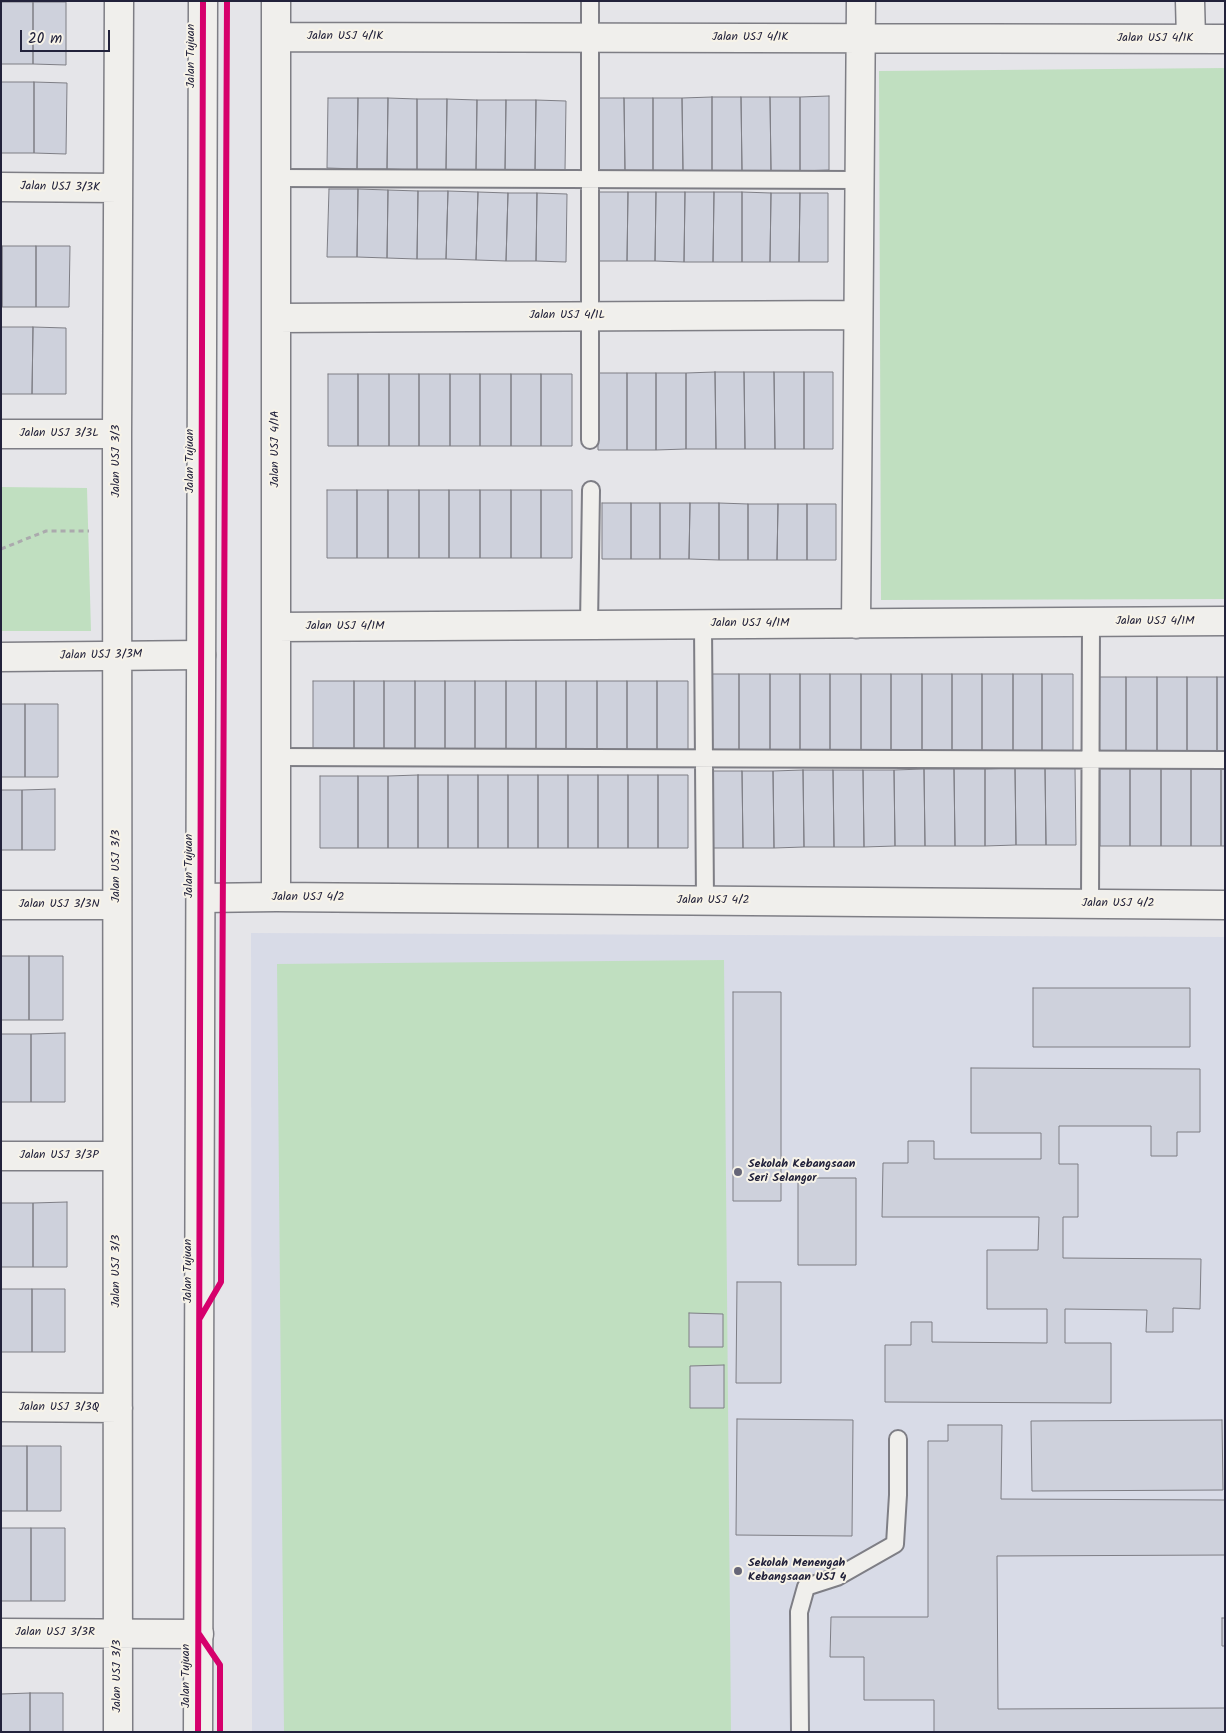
<!DOCTYPE html>
<html>
<head>
<meta charset="utf-8">
<style>
	body { margin:0 }
	#map { position:relative; width:1226px; height:1733px; overflow:hidden; background:#e5e5e9; font-family:Kalam,sans-serif }
	canvas { display:block }
	.frame { position:absolute; inset:0; border:2px solid #22223b; pointer-events:none }
	.scale { position:absolute; left:20px; top:30px; width:90px; height:22px; box-sizing:border-box; border:2px solid #22223b; border-top:0; padding-left:6px; font-size:15px; line-height:18px; white-space:nowrap; color:#22223b; -webkit-text-stroke:4px #f7f3e8; paint-order:stroke }
</style>
</head>
<body>
<div id="map">
<canvas width="1226" height="1733"></canvas>
<div class="frame"></div>
<div class="scale">20 m</div>
</div>
<script>
const g = document.querySelector('canvas').getContext('2d');
g.lineJoin = 'round';
function fillPath(path, color) {
  g.fillStyle = color;
  g.fill(path, 'evenodd');
}
function poly(rows) {
  const path = new Path2D();
  for (const r of rows) {
    path.moveTo(r[0], r[1]);
    for (let i = 2; i < r.length; i += 2) path.lineTo(r[i], r[i + 1]);
  }
  return path;
}
function strokePath(path, color, width, dash) {
  g.strokeStyle = color;
  g.lineWidth = width;
  g.lineCap = dash ? 'butt' : 'round';
  g.setLineDash(dash || []);
  g.stroke(path);
}
function drawText(font, color, halo, rows, align = 'center') {
  g.font = font + ' Kalam,sans-serif';
  g.lineWidth = 4;
  g.setLineDash([]);
  g.textBaseline = 'middle';
  g.strokeStyle = halo;
  g.fillStyle = color;
  for (const [text, x, y, turn = 0] of rows) {
    g.save();
    g.translate(x, y);
    g.rotate((+turn || 0) * Math.PI / 180);
    g.textAlign = isNaN(turn) ? turn : align;
    if (halo) g.strokeText(text, 0, 0);
    g.fillText(text, 0, 0);
    g.restore();
  }
}
fillPath(poly([
	[251,933,1225,937,1225,1732,252,1732]
]), '#d8dbe7');
fillPath(poly([
	[1225,68,1225,599,881,600,879,71],
	[1,487,87,488,91,631,1,631],
	[724,960,731,1732,284,1732,277,964]
]), '#c0dfc0');
const building = poly([
	[1,2,33,2,33,64,1,64,1,2],
	[33,2,66,2,66,65,33,64,33,2],
	[1,82,34,82,34,153,1,153,1,82],
	[34,82,67,83,66,154,34,153,34,82],
	[829,96,829,170,800,171,800,97,829,96],
	[712,97,712,171,683,172,682,98,712,97],
	[712,97,741,97,742,171,712,171,712,97],
	[741,97,770,97,771,171,742,171,741,97],
	[770,97,800,97,800,171,771,171,770,97],
	[328,98,358,98,357,169,327,168,328,98],
	[358,98,388,98,387,169,357,169,358,98],
	[388,98,417,99,417,170,387,169,388,98],
	[594,98,624,98,625,172,595,172,594,98],
	[624,98,653,98,653,172,625,172,624,98],
	[653,98,682,98,683,172,653,172,653,98],
	[417,99,447,99,446,170,417,170,417,99],
	[447,99,477,100,476,170,446,170,447,99],
	[477,100,506,100,505,171,476,170,477,100],
	[506,100,536,100,535,171,505,171,506,100],
	[536,100,566,101,565,171,535,171,536,100],
	[329,189,358,189,357,257,327,257,329,189],
	[358,189,388,190,387,258,357,257,358,189],
	[388,190,418,191,417,259,387,258,388,190],
	[418,191,448,191,446,259,417,259,418,191],
	[448,191,478,192,476,260,446,259,448,191],
	[478,192,508,193,506,261,476,260,478,192],
	[599,192,628,192,627,261,598,261,599,192],
	[628,192,656,192,655,261,627,261,628,192],
	[656,192,685,192,684,262,655,261,656,192],
	[685,192,714,192,713,262,684,262,685,192],
	[714,192,742,192,742,262,713,262,714,192],
	[742,192,771,193,770,262,742,262,742,192],
	[508,193,537,193,536,261,506,261,508,193],
	[537,193,567,194,566,262,536,261,537,193],
	[771,193,800,193,799,262,770,262,771,193],
	[800,193,828,193,828,262,799,262,800,193],
	[1,246,2,246,2,307,1,307,1,246],
	[2,246,36,246,36,307,2,307,2,246],
	[36,246,70,246,69,307,36,307,36,246],
	[1,327,33,327,32,394,1,394,1,327],
	[33,327,66,328,66,394,32,394,33,327],
	[715,372,716,449,686,449,686,373,715,372],
	[715,372,744,372,745,449,716,449,715,372],
	[744,372,774,372,775,449,745,449,744,372],
	[774,372,804,372,804,449,775,449,774,372],
	[804,372,833,372,833,449,804,449,804,372],
	[597,373,627,373,627,450,598,450,597,373],
	[627,373,656,373,656,450,627,450,627,373],
	[656,373,686,373,686,449,656,450,656,373],
	[328,374,358,374,358,446,328,446,328,374],
	[358,374,389,374,389,446,358,446,358,374],
	[389,374,419,374,419,446,389,446,389,374],
	[419,374,450,374,450,446,419,446,419,374],
	[450,374,480,374,480,446,450,446,450,374],
	[480,374,511,374,511,446,480,446,480,374],
	[511,374,541,374,541,446,511,446,511,374],
	[541,374,572,374,572,446,541,446,541,374],
	[327,490,357,490,357,558,327,558,327,490],
	[357,490,388,490,388,558,357,558,357,490],
	[388,490,419,490,419,558,388,558,388,490],
	[419,490,449,490,449,558,419,558,419,490],
	[449,490,480,490,480,558,449,558,449,490],
	[480,490,511,490,511,558,480,558,480,490],
	[511,490,541,490,541,558,511,558,511,490],
	[541,490,572,490,572,558,541,558,541,490],
	[602,503,631,503,631,559,602,559,602,503],
	[631,503,660,503,660,559,631,559,631,503],
	[660,503,690,503,689,559,660,559,660,503],
	[690,503,719,503,719,560,689,559,690,503],
	[719,503,748,504,748,560,719,560,719,503],
	[748,504,778,504,777,560,748,560,748,504],
	[778,504,807,504,807,560,777,560,778,504],
	[807,504,836,504,836,560,807,560,807,504],
	[709,674,739,674,739,755,709,755,709,674],
	[739,674,770,674,770,755,739,755,739,674],
	[770,674,800,674,800,755,770,755,770,674],
	[800,674,830,674,830,755,800,755,800,674],
	[830,674,861,674,861,755,830,755,830,674],
	[861,674,891,674,891,755,861,755,861,674],
	[891,674,922,674,922,755,891,755,891,674],
	[922,674,952,674,952,755,922,755,922,674],
	[952,674,982,674,982,755,952,755,952,674],
	[982,674,1013,674,1013,755,982,755,982,674],
	[1013,674,1042,674,1042,755,1013,755,1013,674],
	[1042,674,1073,674,1073,755,1042,755,1042,674],
	[1096,677,1126,677,1126,755,1096,755,1096,677],
	[1126,677,1157,677,1157,755,1126,755,1126,677],
	[1157,677,1187,677,1187,755,1157,755,1157,677],
	[1187,677,1217,677,1217,755,1187,755,1187,677],
	[1217,677,1225,677,1225,755,1217,755,1217,677],
	[313,681,354,681,354,751,313,751,313,681],
	[354,681,384,681,384,751,354,751,354,681],
	[384,681,415,681,415,751,384,751,384,681],
	[415,681,445,681,445,751,415,751,415,681],
	[445,681,475,681,475,751,445,751,445,681],
	[475,681,506,681,506,751,475,751,475,681],
	[506,681,536,681,536,751,506,751,506,681],
	[536,681,566,681,566,751,536,751,536,681],
	[566,681,597,681,597,751,566,751,566,681],
	[597,681,627,681,627,751,597,751,597,681],
	[627,681,657,681,657,751,627,751,627,681],
	[657,681,688,681,688,751,657,751,657,681],
	[1,704,25,704,25,777,1,777,1,704],
	[25,704,58,704,58,777,25,777,25,704],
	[1100,766,1130,766,1130,846,1100,846,1100,766],
	[1130,766,1161,766,1161,846,1130,846,1130,766],
	[1161,766,1191,766,1191,846,1161,846,1161,766],
	[1191,766,1221,766,1221,846,1191,846,1191,766],
	[1221,766,1225,766,1225,846,1221,846,1221,766],
	[1015,768,1045,768,1046,845,1016,845,1015,768],
	[1015,768,1016,845,985,846,985,769,1015,768],
	[1045,768,1075,768,1076,845,1046,845,1045,768],
	[924,769,954,769,955,846,925,846,924,769],
	[924,769,925,846,895,846,894,770,924,769],
	[954,769,985,769,985,846,955,846,954,769],
	[803,770,833,770,834,847,804,847,803,770],
	[803,770,804,847,774,848,773,771,803,770],
	[833,770,863,770,864,847,834,847,833,770],
	[863,770,894,770,895,846,864,847,863,770],
	[712,771,742,771,743,848,713,848,712,771],
	[742,771,773,771,774,848,743,848,742,771],
	[418,775,448,775,448,848,418,848,418,775],
	[418,775,418,848,388,848,388,776,418,775],
	[448,775,478,775,478,848,448,848,448,775],
	[478,775,508,775,508,848,478,848,478,775],
	[508,775,538,775,538,848,508,848,508,775],
	[538,775,568,775,568,848,538,848,538,775],
	[568,775,598,775,598,848,568,848,568,775],
	[598,775,628,775,628,848,598,848,598,775],
	[628,775,658,775,658,848,628,848,628,775],
	[658,775,688,775,688,848,658,848,658,775],
	[320,776,358,776,358,848,320,848,320,776],
	[358,776,388,776,388,848,358,848,358,776],
	[55,789,55,850,22,850,22,790,55,789],
	[1,790,22,790,22,850,1,850,1,790],
	[1,956,29,956,29,1020,1,1020,1,956],
	[29,956,63,956,63,1020,29,1020,29,956],
	[1033,988,1190,988,1190,1047,1033,1047,1033,988],
	[733,992,781,992,781,1201,733,1201,733,992],
	[65,1033,65,1102,31,1102,31,1034,65,1033],
	[1,1034,31,1034,31,1102,1,1102,1,1034],
	[971,1068,1200,1069,1200,1132,1177,1132,1177,1156,1151,1156,1151,1126,1059,1126,1059,1164,1078,1164,1078,1217,1063,1217,1063,1258,1201,1259,1200,1309,1173,1308,1173,1332,1146,1332,1147,1310,1065,1309,1065,1343,1111,1343,1111,1403,885,1402,885,1345,911,1345,911,1322,932,1322,932,1342,1047,1343,1047,1309,987,1309,987,1250,1038,1250,1039,1217,882,1217,883,1163,908,1163,908,1141,934,1141,934,1159,1041,1159,1041,1133,971,1133,971,1068],
	[798,1178,856,1178,856,1265,798,1265,798,1178],
	[67,1202,67,1267,33,1267,33,1203,67,1202],
	[1,1203,33,1203,33,1267,1,1267,1,1203],
	[737,1282,781,1282,781,1383,736,1383,737,1282],
	[1,1289,32,1289,32,1352,1,1352,1,1289],
	[32,1289,65,1289,65,1352,32,1352,32,1289],
	[689,1313,723,1314,723,1347,689,1347,689,1313],
	[724,1365,724,1408,690,1408,690,1366,724,1365],
	[737,1419,853,1420,852,1536,736,1535,737,1419],
	[1222,1420,1223,1490,1032,1491,1031,1421,1222,1420],
	[948,1425,1002,1425,1001,1499,1225,1500,1225,1555,997,1556,998,1709,1225,1708,1225,1732,934,1732,934,1700,864,1700,864,1657,830,1657,831,1617,928,1617,928,1441,948,1441,948,1425],
	[1,1446,27,1446,27,1511,1,1511,1,1446],
	[27,1446,61,1446,61,1511,27,1511,27,1446],
	[1,1528,31,1528,31,1601,1,1601,1,1528],
	[31,1528,65,1528,65,1601,31,1601,31,1528],
	[1222,1618,1225,1618,1225,1646,1222,1646,1222,1618],
	[30,1693,63,1693,63,1732,30,1732,30,1693],
	[30,1693,30,1732,1,1732,1,1694,30,1693]
]);
fillPath(building, '#ced1dc');
strokePath(building, '#7e7e85', 1);
const lane = poly([
	[590,1,590,440],
	[276,178,859,180],
	[589,625,591,490],
	[703,625,705,901],
	[276,757,1225,760],
	[1090,904,1091,622],
	[800,1732,799,1612,806,1587,837,1577,895,1544,898,1495,898,1439]
]);
const street = poly([
	[276,1,276,897],
	[1190,1,1191,39],
	[276,37,1225,39],
	[1,187,118,188],
	[276,318,858,315],
	[1,434,117,434],
	[856,624,861,1],
	[276,627,1225,621],
	[1,657,201,655],
	[201,898,276,897,1225,905],
	[1,905,117,905],
	[1,1156,117,1156],
	[1,1407,118,1408],
	[1,1633,199,1634],
	[118,1732,117,434,119,1]
]);
const secondary = poly([
	[198,1732,203,1]
]);
strokePath(lane, '#7e7e85', 20);
strokePath(street, '#7e7e85', 31);
strokePath(secondary, '#7e7e85', 31);
strokePath(poly([
	[1,549,46,531,89,531]
]), '#abaaad', 3, [5, 4]);
strokePath(lane, '#f0efec', 16);
strokePath(street, '#f0efec', 28);
strokePath(secondary, '#f0efec', 28);
strokePath(poly([
	[200,1318,221,1282,227,1],
	[199,1634,220,1665,220,1732],
	[198,1732,203,1]
]), '#d6006c', 6);
for (const [x, y, r, color] of [
	[738,1172,5,"#666678"],
	[738,1571,5,"#666678"]
]) {
  const dot = new Path2D();
  dot.arc(x, y, r, 0, 2 * Math.PI);
  g.fillStyle = color;
  g.fill(dot);
  strokePath(dot, '#f7f3e8', 2);
}
drawText('12px', '#22223b', '#f7f3e8', [
	["Jalan USJ 4/1K",345,37],
	["Jalan USJ 4/1K",750,38],
	["Jalan USJ 4/1K",1155,39],
	["Jalan Tujuan",192,56,-90],
	["Jalan USJ 3/3K",60,188,1],
	["Jalan USJ 4/1L",567,316],
	["Jalan USJ 3/3L",59,434],
	["Jalan USJ 4/1A",276,449,-90],
	["Jalan USJ 3/3",117,461,-90],
	["Jalan Tujuan",191,461,-90],
	["Jalan USJ 4/1M",1155,622],
	["Jalan USJ 4/1M",750,624],
	["Jalan USJ 4/1M",345,627],
	["Jalan USJ 3/3M",101,656,-1],
	["Jalan USJ 3/3",117,866,-90],
	["Jalan Tujuan",190,866,-90],
	["Jalan USJ 4/2",308,898],
	["Jalan USJ 4/2",713,901],
	["Jalan USJ 4/2",1118,904],
	["Jalan USJ 3/3N",59,905],
	["Jalan USJ 3/3P",59,1156],
	["Jalan USJ 3/3",117,1271,-90],
	["Jalan Tujuan",189,1271,-90],
	["Jalan USJ 3/3Q",59,1408],
	["Jalan USJ 3/3R",55,1633],
	["Jalan USJ 3/3",118,1676,-90],
	["Jalan Tujuan",187,1676,-90]
]);
drawText('bold 12px', '#22223b', '#f7f3e8', [
	["Sekolah Kebangsaan",748,1165],
	["Seri Selangor",748,1179],
	["Sekolah Menengah",748,1564],
	["Kebangsaan USJ 4",748,1578]
], 'left');
</script>
</body>
</html>
